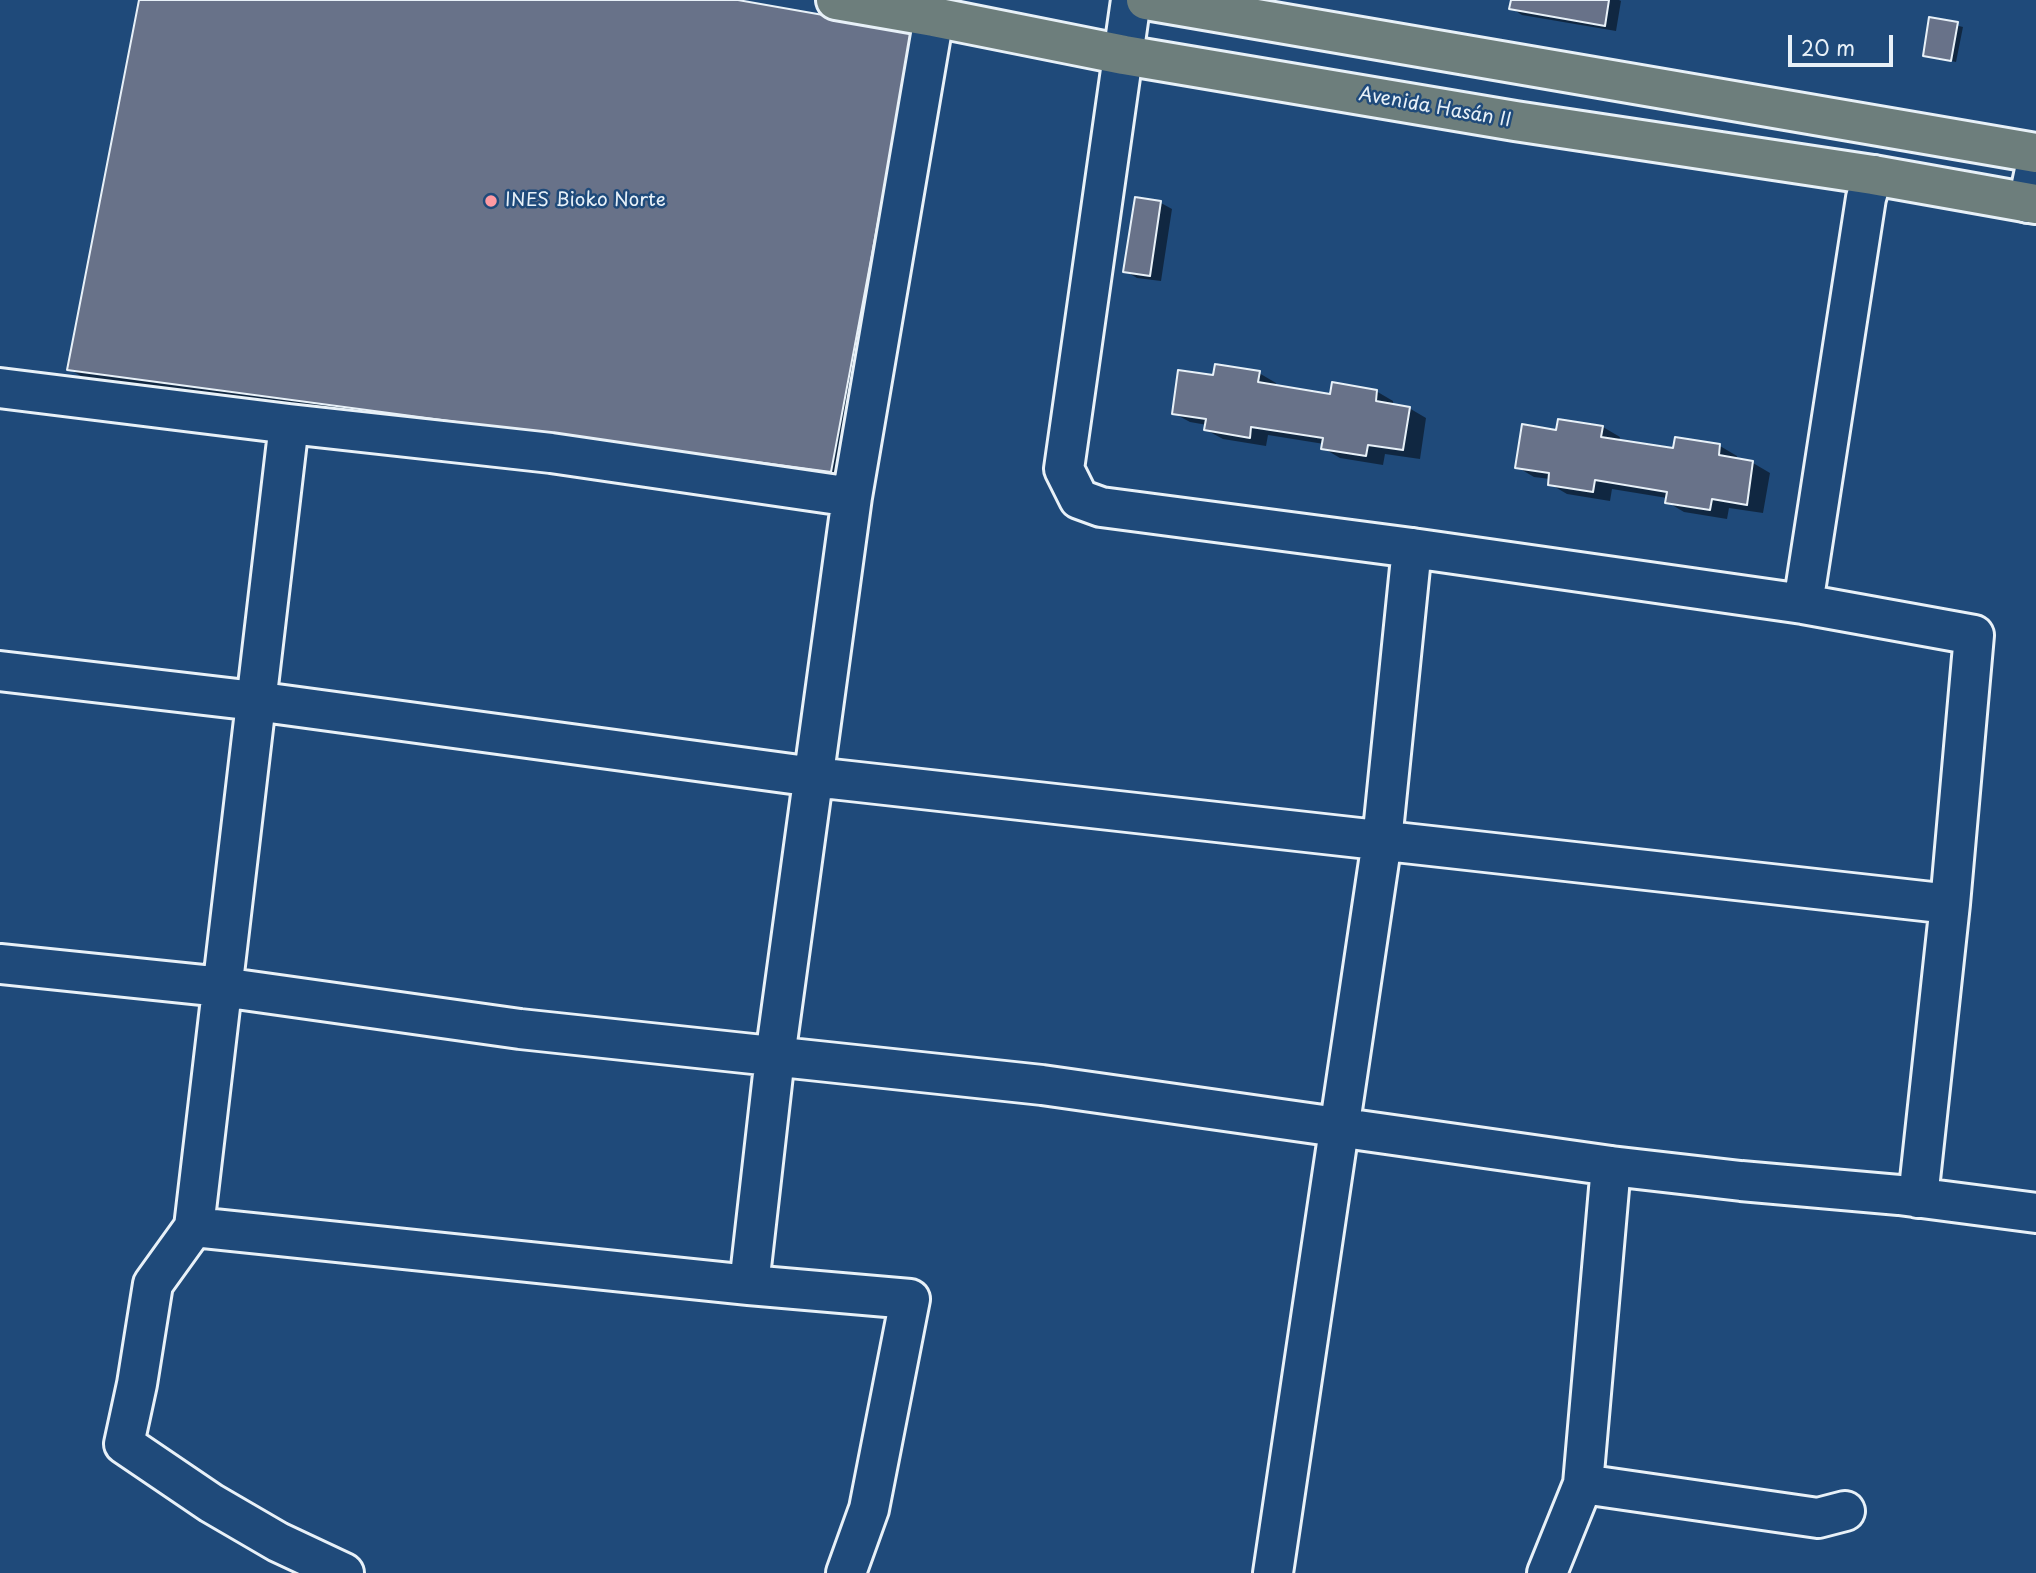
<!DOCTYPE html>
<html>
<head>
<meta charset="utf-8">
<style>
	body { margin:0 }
	#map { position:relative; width:2036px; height:1573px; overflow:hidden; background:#1f4a7a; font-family:"Playpen Sans",sans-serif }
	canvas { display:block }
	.scale { position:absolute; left:1788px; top:35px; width:105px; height:32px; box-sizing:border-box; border:4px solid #e8f1f8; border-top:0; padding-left:9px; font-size:21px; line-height:24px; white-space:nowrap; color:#e8f1f8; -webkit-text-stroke:5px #1f4a7a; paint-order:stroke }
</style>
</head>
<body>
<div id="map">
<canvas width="2036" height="1573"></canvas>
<div class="scale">20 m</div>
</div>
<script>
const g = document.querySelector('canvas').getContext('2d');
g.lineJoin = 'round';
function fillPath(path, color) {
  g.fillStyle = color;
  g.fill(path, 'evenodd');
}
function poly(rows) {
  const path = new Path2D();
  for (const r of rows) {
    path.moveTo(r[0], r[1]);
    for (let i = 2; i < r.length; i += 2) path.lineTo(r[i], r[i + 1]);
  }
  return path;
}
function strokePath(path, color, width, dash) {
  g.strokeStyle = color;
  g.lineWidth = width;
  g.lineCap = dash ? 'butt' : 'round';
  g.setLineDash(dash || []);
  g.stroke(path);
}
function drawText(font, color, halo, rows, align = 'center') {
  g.font = font + ' "Playpen Sans",sans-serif';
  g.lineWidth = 5;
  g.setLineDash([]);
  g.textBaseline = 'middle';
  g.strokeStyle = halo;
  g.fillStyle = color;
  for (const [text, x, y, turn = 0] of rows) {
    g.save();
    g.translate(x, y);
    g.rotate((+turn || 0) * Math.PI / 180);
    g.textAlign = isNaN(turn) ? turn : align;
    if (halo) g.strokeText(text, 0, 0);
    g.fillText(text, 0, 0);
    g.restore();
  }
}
fillPath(poly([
	[141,0,728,0,913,33,854,484,91,382,69,369],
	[1512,0,1619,0,1621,1,1616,31,1522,15,1511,8],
	[1931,19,1963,27,1956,62,1925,55],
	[1161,203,1172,209,1161,281,1137,278,1125,271],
	[1259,373,1276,383,1276,387,1331,396,1376,391,1393,401,1393,406,1409,408,1426,418,1420,459,1385,454,1383,465,1340,458,1323,448,1324,444,1268,435,1266,446,1223,439,1206,430,1207,425,1190,422,1173,413,1214,377],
	[1559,421,1603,427,1620,437,1619,441,1675,450,1720,446,1737,456,1736,460,1753,463,1770,473,1763,513,1729,508,1727,519,1684,512,1667,502,1667,498,1612,489,1610,501,1567,494,1550,484,1550,479,1534,477,1517,467,1558,432]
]), '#0007');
const building = poly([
	[139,0,738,0,914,31,831,472,67,370,139,0],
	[1511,0,1609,0,1605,26,1509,9,1511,0],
	[1929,17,1958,22,1951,61,1923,56,1929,17],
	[1135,197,1161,201,1150,276,1123,272,1135,197],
	[1215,364,1260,371,1258,382,1330,394,1332,382,1377,390,1376,401,1410,407,1403,450,1368,445,1366,456,1321,449,1323,438,1251,427,1250,438,1204,430,1206,419,1172,414,1178,370,1213,375,1215,364],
	[1558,419,1603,426,1601,437,1673,448,1675,437,1720,444,1719,455,1753,461,1747,505,1712,499,1710,510,1665,503,1667,492,1595,480,1593,492,1548,485,1549,473,1515,468,1522,424,1556,430,1558,419]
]);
fillPath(building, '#687289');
strokePath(building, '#e8f1f8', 2);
const minor = poly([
	[1131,0,1064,469,1079,499,1101,507,1412,548,1803,604,1974,635,1950,904],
	[2028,203,2036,165],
	[0,388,289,424,551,453,852,497],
	[289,424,194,1227,153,1284,137,1384,124,1444,211,1503,278,1542,344,1573],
	[1803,604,1866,198,1873,175],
	[0,671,255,701,814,777,1950,904,1918,1198],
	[0,964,222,987,520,1029,1042,1085,1611,1166,1741,1181,1899,1195,2036,1213],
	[194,1227,749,1285,910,1299,869,1509,846,1573],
	[749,1285,775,1057,852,497,934,17],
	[1583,1484,1818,1518,1845,1511],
	[1273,1573,1382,841,1412,548],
	[1547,1573,1583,1484,1611,1166]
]);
const major = poly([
	[836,0,934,17,1124,55,1515,121,1873,175,2036,204],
	[1146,0,2036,153]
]);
strokePath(minor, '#e8f1f8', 44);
strokePath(major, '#e8f1f8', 44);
strokePath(minor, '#1f4a7a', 38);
strokePath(major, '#6d7e7c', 38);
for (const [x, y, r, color] of [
	[491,201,7,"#ff9aa2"]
]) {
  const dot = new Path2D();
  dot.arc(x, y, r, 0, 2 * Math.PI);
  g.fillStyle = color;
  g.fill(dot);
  strokePath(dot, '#1f4a7a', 2.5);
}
drawText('19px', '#e8f1f8', '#1f4a7a', [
	["Avenida Hasán II",1435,108,10]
]);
drawText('19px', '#e8f1f8', '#1f4a7a', [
	["INES Bioko Norte",505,201]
], 'left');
</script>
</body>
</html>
